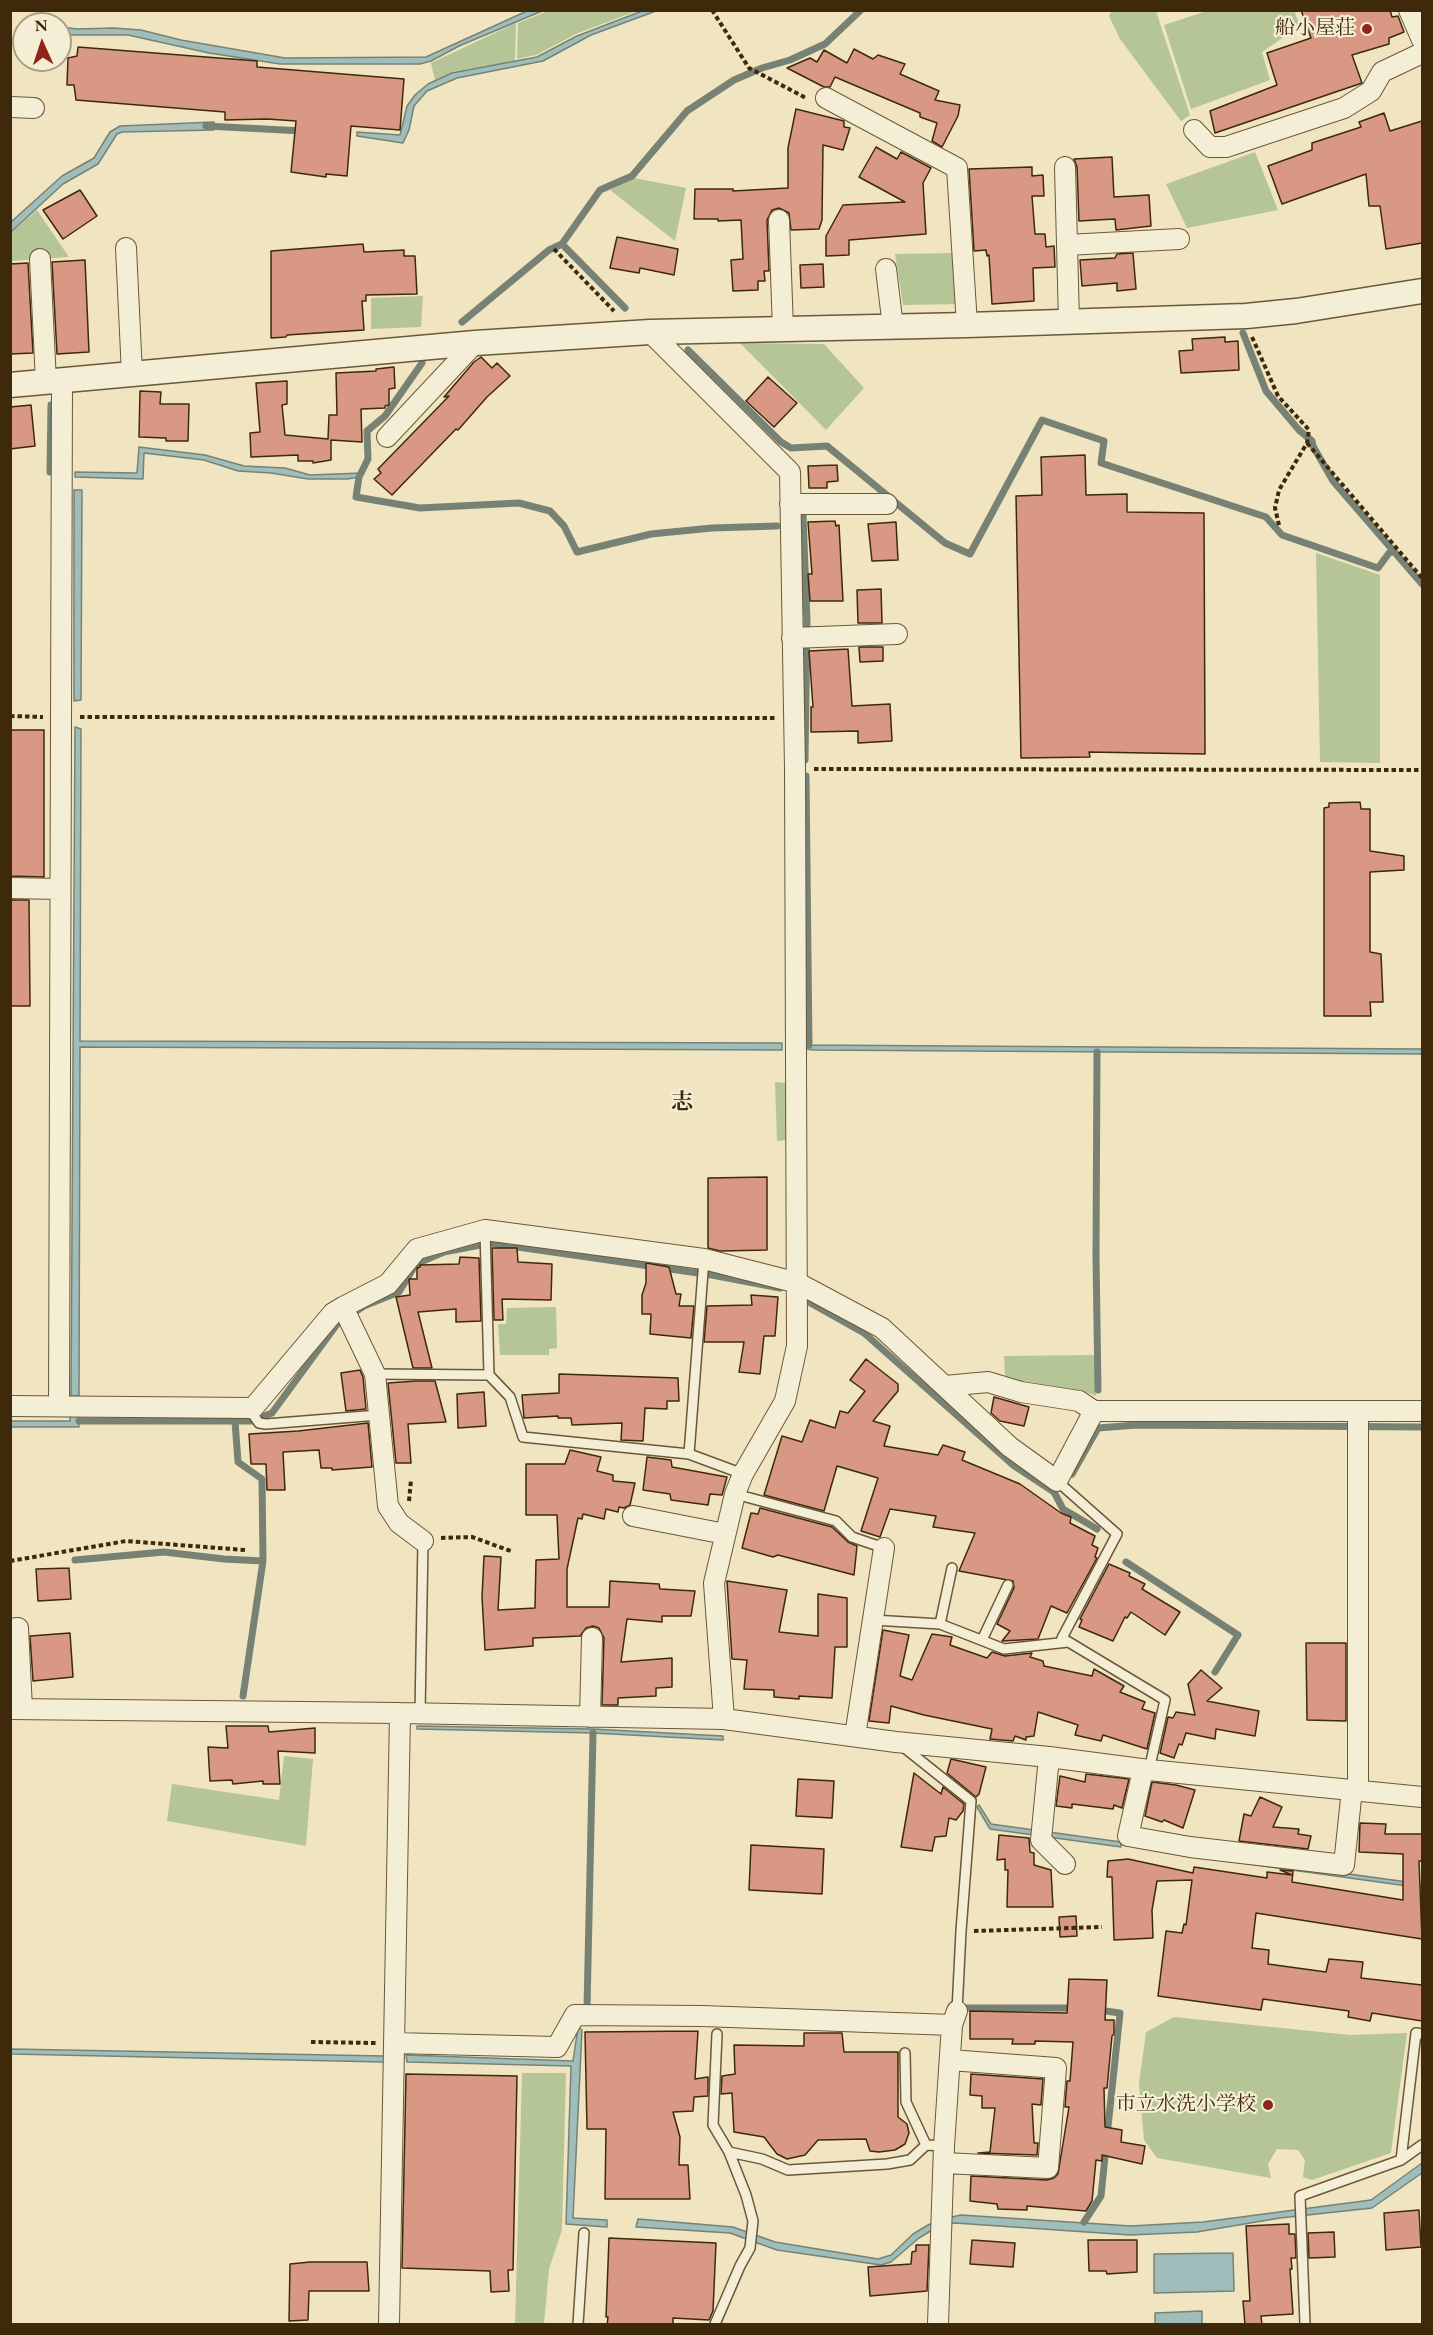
<!DOCTYPE html>
<html>
<head>
<meta charset="utf-8">
<style>
	body { margin:0 }
	#map { position:relative; width:1433px; height:2335px; overflow:hidden; background:#f0e5c0; font-family:"EB Garamond",serif }
	canvas { display:block }
	.frame { position:absolute; inset:0; border:12px solid #3e290a; pointer-events:none }
	.north { position:absolute; left:12px; top:12px; width:60px; height:60px; box-sizing:border-box; background:#f5eed6; border:2px solid #ac9f84; border-radius:50%; rotate:357deg; font-size:16px; font-weight:700; line-height:24px; text-align:center; color:#3e290a }
	.north::after { content:''; display:block; margin:auto; width:21px; height:27px; background:#8f2418; clip-path:polygon(50% 0,100% 100%,50% 72%,0 100%) }
</style>
</head>
<body>
<div id="map">
<canvas width="1433" height="2335"></canvas>
<div class="frame"></div>
<div class="north">N</div>
</div>
<script>
const g = document.querySelector('canvas').getContext('2d');
g.lineJoin = 'round';
function fillPath(path, color) {
  g.fillStyle = color;
  g.fill(path, 'evenodd');
}
function poly(rows) {
  const path = new Path2D();
  for (const r of rows) {
    path.moveTo(r[0], r[1]);
    for (let i = 2; i < r.length; i += 2) path.lineTo(r[i], r[i + 1]);
  }
  return path;
}
function strokePath(path, color, width, dash) {
  g.strokeStyle = color;
  g.lineWidth = width;
  g.lineCap = dash ? 'butt' : 'round';
  g.setLineDash(dash || []);
  g.stroke(path);
}
function drawText(font, color, halo, rows, align = 'center') {
  g.font = font + ' "EB Garamond","Noto Serif JP",serif';
  g.lineWidth = 4.5;
  g.setLineDash([]);
  g.textBaseline = 'middle';
  g.strokeStyle = halo;
  g.fillStyle = color;
  for (const [text, x, y, turn = 0] of rows) {
    g.save();
    g.translate(x, y);
    g.rotate((+turn || 0) * Math.PI / 180);
    g.textAlign = isNaN(turn) ? turn : align;
    if (halo) g.strokeText(text, 0, 0);
    g.fillText(text, 0, 0);
    g.restore();
  }
}
fillPath(poly([
	[1112,10,1156,11,1190,115,1181,121,1120,39,1109,16],
	[1294,10,1300,26,1262,52,1270,80,1191,109,1164,25,1207,11],
	[548,11,548,10,637,11,578,33,536,55,517,59,518,23],
	[516,23,515,61,453,72,435,80,431,63],
	[1255,152,1278,210,1187,228,1166,184],
	[634,178,686,188,675,241,610,190],
	[37,210,69,257,11,261,10,234],
	[955,253,959,304,903,305,895,254],
	[423,296,421,327,371,329,371,298],
	[740,343,824,344,864,388,826,430],
	[1316,553,1380,575,1380,763,1320,762],
	[775,1082,786,1083,786,1140,777,1141],
	[556,1307,557,1348,549,1349,549,1355,500,1355,498,1324,506,1324,507,1308],
	[1094,1355,1096,1396,1083,1391,1005,1378,1004,1356],
	[284,1756,313,1759,306,1846,167,1821,172,1784,279,1800],
	[1174,2017,1350,2035,1407,2033,1391,2153,1312,2180,1303,2177,1305,2160,1298,2150,1277,2149,1268,2164,1271,2178,1157,2158,1144,2140,1139,2083,1146,2032],
	[522,2073,566,2073,562,2230,549,2269,544,2324,515,2324]
]), '#b5c596');
const water = poly([
	[527,11,542,11,459,46,431,61,420,64,280,64,209,53,128,35,60,35,60,27,78,29,114,28,141,30,181,40,285,58,426,57,527,11],
	[642,11,656,11,591,35,543,61,457,78,427,91,414,106,409,130,403,143,357,136,357,132,400,135,407,106,415,95,428,84,452,73,537,57,577,36,642,11],
	[214,122,214,130,122,132,117,134,98,164,63,184,11,232,11,222,62,176,94,158,110,132,120,126,214,122],
	[139,447,205,455,244,466,285,468,310,475,361,473,359,477,347,479,308,479,271,473,238,471,204,460,144,453,143,479,75,477,75,472,137,473,139,447],
	[74,490,82,490,81,700,74,701,74,490],
	[75,727,81,729,80,1041,782,1043,782,1050,80,1047,79,1396,71,1396,75,727],
	[805,1045,1422,1049,1422,1054,814,1050,806,1049,805,1045],
	[70,1416,78,1416,79,1427,11,1427,11,1421,70,1421,70,1416],
	[417,1726,593,1729,723,1736,723,1740,593,1733,417,1729,417,1726],
	[979,1805,991,1824,1121,1842,1121,1847,990,1829,977,1807,979,1805],
	[1169,1853,1203,1854,1422,1884,1422,1888,1169,1853],
	[578,2027,582,2030,573,2218,607,2220,607,2227,566,2224,571,2066,407,2062,406,2055,573,2061,578,2027],
	[11,2049,384,2056,384,2062,11,2054,11,2049],
	[1422,2163,1422,2173,1372,2208,1280,2218,1197,2232,1130,2235,955,2223,937,2227,919,2238,891,2262,881,2265,777,2250,730,2233,636,2227,638,2219,733,2227,775,2242,878,2259,891,2255,913,2234,928,2225,942,2219,961,2215,1131,2226,1203,2222,1371,2200,1422,2163],
	[1233,2253,1234,2291,1154,2293,1154,2254,1233,2253],
	[1202,2311,1202,2324,1155,2324,1155,2313,1202,2311]
]);
fillPath(water, '#9ebdbb');
strokePath(water, '#788274', 1.5);
strokePath(poly([
	[206,126,303,131],
	[562,244,625,308],
	[462,322,549,250,562,244,600,190,632,176,687,111,734,80,762,68,790,60,825,44,861,10],
	[1243,333,1266,391,1299,430,1312,441,1313,446,1333,481,1422,584],
	[688,350,781,442,791,448,827,446,945,543,970,554,1042,420,1104,441,1101,463,1266,517,1282,535,1378,568,1389,553,1394,551],
	[422,363,385,416,367,431,368,459,359,477,356,497,420,508,519,503,550,511,564,526,577,552,651,534,712,528,777,526],
	[50,472,51,405],
	[803,515,807,621,805,760],
	[806,776,809,1045],
	[1097,1052,1096,1256,1098,1390],
	[798,1296,864,1333,1013,1465,1054,1492,1063,1509,1097,1529],
	[79,1421,252,1421,272,1413,338,1323,364,1306,399,1292,416,1264,444,1252,490,1243,712,1275,780,1288],
	[235,1421,238,1462,262,1479,263,1561,243,1696],
	[1072,1474,1098,1428,1137,1425,1422,1427],
	[75,1560,164,1552,224,1559,263,1561],
	[1126,1562,1238,1635,1215,1672],
	[587,2008,593,1733],
	[963,2008,1075,2008],
	[1098,2010,1120,2013,1107,2136],
	[1084,2222,1101,2196,1106,2147]
]), '#788274', 7);
const building = poly([
	[1301,10,1390,10,1392,17,1398,16,1404,32,1389,38,1389,44,1352,55,1362,83,1215,133,1210,111,1277,85,1267,53,1311,38,1301,10],
	[78,47,257,61,257,67,404,79,400,130,351,126,347,176,326,174,326,177,291,172,296,121,267,119,225,120,225,112,76,100,74,85,67,85,68,58,77,56,78,47],
	[854,49,873,59,878,55,905,64,900,74,939,91,935,100,960,105,958,116,942,147,932,141,937,123,920,117,920,113,835,77,830,87,824,87,787,68,810,58,817,62,824,50,847,63,854,49],
	[796,109,844,121,844,127,850,128,843,150,823,145,822,220,819,229,791,230,789,213,779,208,772,210,767,220,769,271,764,271,765,281,758,281,758,290,733,291,731,260,743,259,741,220,718,221,718,219,694,219,695,189,733,189,733,191,788,188,788,148,796,109],
	[1384,113,1390,131,1422,121,1422,243,1386,249,1380,206,1369,206,1366,174,1282,204,1268,166,1312,150,1312,143,1361,127,1359,122,1384,113],
	[876,147,897,159,901,152,931,168,923,183,926,234,849,240,849,255,826,256,826,236,843,205,905,202,859,177,876,147],
	[1112,157,1114,197,1149,195,1151,226,1116,230,1115,219,1079,221,1077,167,1074,159,1112,157],
	[1032,167,1032,176,1043,175,1044,196,1032,196,1035,234,1045,234,1046,247,1054,246,1055,267,1033,268,1034,301,992,304,989,255,987,256,986,250,974,251,969,169,1032,167],
	[80,190,97,216,63,239,43,210,80,190],
	[617,237,678,249,674,275,640,268,639,273,610,268,617,237],
	[363,244,364,252,404,250,404,256,415,256,417,294,366,295,366,301,362,301,364,330,287,335,286,337,271,338,271,251,363,244],
	[1133,253,1136,289,1117,291,1117,283,1082,286,1080,260,1115,258,1117,254,1133,253],
	[85,260,89,352,57,354,52,262,85,260],
	[28,263,33,353,10,354,10,264,28,263],
	[823,264,824,287,801,288,800,265,823,264],
	[1225,337,1225,342,1238,341,1239,370,1181,373,1179,351,1193,350,1192,339,1225,337],
	[481,357,492,368,497,363,510,376,487,397,458,430,456,429,392,495,374,479,381,473,378,469,449,396,444,397,474,362,481,357],
	[394,367,395,388,389,389,389,405,385,406,385,408,361,409,362,442,331,440,331,460,313,463,313,461,298,461,298,455,251,457,250,433,260,432,256,383,287,381,287,404,282,405,285,435,328,439,329,415,337,415,336,373,376,371,376,369,394,367],
	[768,377,797,403,774,427,746,401,768,377],
	[140,391,161,392,160,404,189,404,188,441,166,441,166,438,139,437,140,391],
	[31,405,35,446,10,449,10,407,31,405],
	[1085,455,1086,495,1127,494,1127,512,1204,513,1205,754,1089,752,1090,757,1021,758,1016,496,1042,495,1041,457,1085,455],
	[837,465,838,481,827,482,827,488,809,488,808,466,837,465],
	[835,521,836,526,839,525,843,601,810,601,808,574,812,574,808,522,835,521],
	[896,522,898,560,872,561,868,524,896,522],
	[881,589,882,623,858,623,857,590,881,589],
	[859,647,883,647,883,661,860,662,859,647],
	[848,649,852,706,890,704,892,741,858,743,858,731,811,732,811,707,813,707,809,651,848,649],
	[10,730,44,730,44,877,10,876,10,730],
	[1360,802,1361,809,1370,809,1370,851,1404,856,1404,870,1370,872,1370,952,1381,954,1383,1002,1370,1002,1371,1016,1324,1016,1324,808,1329,807,1329,803,1360,802],
	[10,900,29,900,30,1006,10,1006,10,900],
	[767,1177,767,1250,720,1251,708,1248,708,1178,767,1177],
	[492,1248,517,1248,518,1262,552,1264,551,1300,502,1299,503,1320,494,1320,492,1248],
	[460,1257,479,1258,481,1321,456,1322,456,1309,418,1312,432,1368,413,1368,396,1297,410,1295,409,1279,417,1279,417,1268,420,1267,420,1265,459,1264,460,1257],
	[646,1263,669,1267,676,1294,681,1294,679,1306,694,1306,691,1338,650,1334,651,1314,642,1314,642,1295,646,1283,646,1263],
	[751,1295,778,1297,775,1336,764,1336,760,1374,739,1372,744,1342,704,1342,707,1306,752,1305,751,1295],
	[866,1359,898,1384,898,1391,873,1421,890,1426,884,1446,938,1455,943,1445,965,1452,962,1460,1020,1484,1061,1513,1071,1517,1070,1523,1095,1536,1092,1545,1098,1548,1095,1557,1097,1558,1067,1613,1051,1606,1038,1639,1002,1641,1010,1631,997,1624,1014,1588,1013,1581,959,1571,975,1533,933,1527,936,1516,890,1509,880,1537,861,1531,878,1478,837,1466,824,1511,764,1495,782,1436,802,1442,810,1420,835,1428,840,1411,848,1413,865,1391,850,1380,866,1359],
	[360,1370,363,1377,366,1409,346,1411,341,1373,360,1370],
	[559,1374,678,1378,679,1401,667,1401,667,1409,645,1408,643,1441,621,1440,622,1423,572,1425,571,1418,558,1418,558,1416,524,1418,522,1395,559,1393,559,1374],
	[416,1381,435,1381,446,1422,408,1424,411,1463,396,1463,388,1383,416,1381],
	[484,1392,486,1426,458,1428,457,1394,484,1392],
	[994,1397,1029,1407,1024,1426,1000,1421,991,1413,994,1397],
	[368,1423,372,1467,332,1470,332,1468,321,1468,319,1450,283,1452,285,1490,267,1490,266,1464,251,1464,249,1434,298,1431,368,1423],
	[570,1450,601,1457,597,1471,613,1475,613,1481,635,1483,630,1505,624,1508,619,1507,618,1512,606,1509,604,1519,583,1514,582,1519,578,1518,567,1569,567,1607,609,1607,610,1581,659,1584,660,1589,695,1591,691,1616,662,1616,662,1622,627,1619,621,1662,672,1658,672,1687,656,1688,656,1696,618,1698,618,1705,602,1705,604,1638,599,1628,593,1626,586,1628,580,1636,533,1638,533,1646,485,1650,482,1597,484,1556,501,1557,498,1610,535,1608,536,1560,559,1559,557,1515,526,1515,526,1464,565,1464,570,1450],
	[647,1457,671,1460,672,1467,727,1477,722,1495,710,1494,708,1505,671,1500,670,1494,643,1490,647,1457],
	[760,1508,832,1527,848,1542,857,1546,854,1575,778,1555,773,1557,742,1548,751,1513,758,1514,760,1508],
	[1109,1564,1130,1573,1129,1576,1145,1584,1142,1589,1180,1612,1165,1635,1131,1612,1127,1618,1125,1617,1113,1641,1079,1627,1082,1620,1080,1619,1109,1564],
	[69,1568,71,1599,38,1601,36,1569,69,1568],
	[727,1581,787,1590,779,1632,818,1636,818,1594,847,1598,847,1647,835,1647,832,1698,799,1696,799,1699,774,1697,774,1690,744,1689,747,1660,732,1659,727,1581],
	[883,1630,909,1635,900,1676,912,1680,932,1634,952,1637,950,1645,987,1658,992,1652,1005,1656,1032,1653,1030,1657,1043,1661,1044,1666,1092,1676,1094,1669,1124,1686,1120,1692,1145,1702,1142,1709,1155,1713,1147,1749,1103,1735,1101,1741,1075,1735,1078,1725,1038,1712,1034,1736,1026,1737,1026,1740,1015,1736,1013,1741,990,1739,992,1729,924,1715,891,1706,889,1723,869,1721,883,1630],
	[70,1633,73,1677,33,1681,30,1636,70,1633],
	[1306,1643,1346,1643,1346,1721,1307,1720,1306,1643],
	[1201,1670,1222,1688,1207,1701,1259,1711,1255,1736,1216,1729,1215,1739,1186,1733,1182,1745,1179,1744,1174,1758,1160,1753,1168,1717,1173,1718,1176,1712,1195,1715,1188,1684,1201,1670],
	[226,1726,268,1726,269,1732,315,1728,315,1753,278,1751,280,1784,263,1784,263,1781,233,1784,232,1780,210,1781,208,1747,228,1748,226,1726],
	[951,1759,986,1767,979,1794,976,1797,947,1773,951,1759],
	[914,1773,941,1794,943,1787,964,1804,963,1811,956,1820,949,1818,946,1836,935,1837,932,1851,901,1847,914,1773],
	[1086,1774,1129,1779,1122,1808,1114,1805,1113,1809,1072,1804,1072,1808,1056,1806,1060,1776,1085,1782,1086,1774],
	[798,1779,834,1781,832,1818,796,1816,798,1779],
	[1152,1782,1176,1785,1195,1790,1183,1828,1164,1820,1162,1822,1145,1816,1152,1782],
	[1260,1797,1282,1807,1273,1827,1299,1829,1298,1834,1311,1836,1308,1849,1239,1841,1244,1814,1251,1816,1260,1797],
	[1360,1823,1386,1824,1385,1834,1422,1834,1422,1861,1419,1861,1422,1939,1256,1913,1252,1948,1269,1950,1268,1964,1326,1972,1329,1959,1363,1962,1361,1978,1422,1985,1422,2021,1372,2013,1370,2021,1348,2017,1349,2011,1263,1999,1261,2010,1158,1996,1166,1931,1182,1933,1184,1924,1186,1925,1192,1880,1157,1881,1152,1910,1153,1938,1114,1940,1112,1877,1107,1877,1108,1861,1128,1859,1193,1873,1194,1867,1267,1878,1267,1872,1292,1875,1280,1870,1293,1871,1292,1882,1403,1900,1403,1854,1359,1852,1360,1823],
	[999,1835,1029,1838,1030,1852,1034,1853,1034,1865,1051,1870,1053,1907,1007,1907,1008,1870,1005,1870,1005,1859,997,1860,999,1835],
	[751,1845,824,1849,822,1894,749,1890,751,1845],
	[1076,1916,1077,1936,1060,1937,1059,1917,1076,1916],
	[1069,1979,1107,1980,1105,2020,1114,2020,1114,2034,1112,2036,1107,2088,1104,2088,1105,2127,1122,2130,1121,2142,1145,2146,1142,2164,1102,2155,1102,2161,1096,2160,1092,2201,1086,2211,1027,2206,1027,2210,998,2209,997,2204,970,2201,971,2176,1047,2180,1054,2178,1058,2174,1069,2107,1065,2107,1067,2081,1070,2081,1073,2042,1035,2041,1035,2044,1012,2044,1013,2039,970,2039,970,2011,1067,2013,1069,1979],
	[698,2031,695,2079,708,2077,708,2096,694,2097,693,2111,673,2112,680,2137,679,2165,688,2165,690,2199,605,2199,606,2129,587,2129,585,2032,698,2031],
	[804,2033,842,2033,844,2052,898,2052,898,2117,907,2124,909,2133,905,2144,895,2150,879,2152,870,2151,866,2139,818,2140,805,2155,787,2159,777,2154,764,2137,734,2132,732,2093,721,2094,722,2076,735,2074,734,2045,804,2046,804,2033],
	[406,2074,517,2076,513,2270,508,2270,509,2291,491,2292,490,2271,402,2268,406,2074],
	[971,2074,1043,2079,1041,2105,1032,2104,1034,2143,1038,2143,1037,2155,978,2153,990,2152,995,2108,982,2108,982,2096,970,2095,971,2074],
	[1419,2210,1421,2247,1386,2250,1384,2213,1419,2210],
	[1289,2224,1289,2234,1295,2234,1296,2258,1291,2258,1292,2269,1290,2269,1293,2314,1261,2316,1262,2325,1245,2325,1243,2301,1250,2301,1246,2226,1289,2224],
	[1334,2232,1335,2257,1309,2258,1308,2233,1334,2232],
	[609,2238,716,2243,713,2311,709,2320,673,2318,673,2325,607,2325,608,2317,606,2317,609,2238],
	[972,2240,1015,2243,1013,2267,970,2264,972,2240],
	[1088,2240,1137,2240,1137,2272,1107,2274,1106,2271,1089,2271,1088,2240],
	[916,2245,929,2245,927,2291,870,2296,868,2267,911,2264,912,2252,916,2251,916,2245],
	[310,2262,367,2262,369,2291,309,2291,308,2320,289,2321,290,2264,310,2262]
]);
fillPath(building, '#d89884');
strokePath(building, '#3e290a', 1.5);
const service = poly([
	[485,1230,489,1375,510,1397,523,1437,689,1454,743,1474],
	[375,1374,489,1375],
	[253,1408,254,1416,259,1423,266,1424,379,1415],
	[689,1454,704,1259],
	[1057,1481,1117,1534,1062,1638,1165,1700,1149,1770],
	[735,1494,836,1521,852,1537,884,1548],
	[873,1620,940,1624,1004,1649,1068,1642],
	[940,1624,952,1568],
	[982,1640,1008,1585],
	[420,1714,423,1541],
	[901,1745,971,1801,961,1931,957,2011],
	[905,2053,906,2102,926,2145],
	[729,2152,762,2159,788,2170,887,2164,910,2160,926,2145,944,2146],
	[1401,2160,1416,2033,1422,2034],
	[578,2324,584,2233],
	[715,2324,740,2266,750,2248,753,2221,746,2195,729,2152,713,2125,717,2034],
	[1305,2324,1300,2196,1401,2160,1422,2145]
]);
const minor = poly([
	[1409,10,1422,40],
	[826,98,957,168,967,325],
	[10,107,34,108],
	[1194,130,1210,147,1226,147,1344,108,1371,91,1382,72,1422,53],
	[1065,167,1069,322],
	[779,220,783,329],
	[1067,245,1179,239],
	[126,248,132,374],
	[40,259,46,382],
	[886,269,893,327],
	[650,332,790,472,795,769,797,1346,785,1401,743,1474,735,1494,714,1583,724,1719],
	[387,437,475,343],
	[790,504,887,504],
	[792,638,897,634],
	[10,888,60,889],
	[945,1386,988,1382,1021,1392,1079,1401,1094,1411,1422,1411],
	[10,1406,253,1408,333,1313,343,1307],
	[59,1406,62,381],
	[633,1516,725,1534],
	[423,1541,399,1523,388,1506,375,1374,343,1307,388,1284,417,1249,485,1230,704,1259,798,1283,882,1328,1010,1447,1057,1481,1094,1411],
	[10,1629,18,1628,22,1709],
	[10,1709,400,1713,724,1719,896,1742,1049,1757,1149,1770,1422,1797],
	[590,1717,592,1638],
	[855,1736,884,1548],
	[1049,1757,1041,1840,1065,1864],
	[1143,1770,1128,1836,1190,1847,1344,1865,1352,1789],
	[1358,1790,1358,1411],
	[394,2043,557,2047,575,2015,702,2016,952,2025],
	[944,2163,1048,2168,1056,2068,950,2060],
	[389,2324,400,1713],
	[938,2324,944,2146,952,2025,957,2011]
]);
const tertiary = poly([
	[10,385,475,343,650,332,967,325,1246,316,1296,311,1422,291]
]);
strokePath(service, '#6a5838', 12);
strokePath(minor, '#6a5838', 22);
strokePath(tertiary, '#6a5838', 27);
strokePath(poly([
	[712,10,749,68,806,98],
	[554,249,614,311],
	[1252,337,1278,396,1309,430,1307,443,1279,490,1275,508,1279,525],
	[1307,443,1422,578],
	[10,716,43,717],
	[80,717,775,718],
	[814,769,1422,770],
	[409,1501,411,1480],
	[441,1538,472,1537,511,1551],
	[10,1561,126,1541,245,1550],
	[974,1931,1102,1927],
	[311,2042,376,2043]
]), '#3e290a', 4, [4.5, 3]);
strokePath(service, '#f5eed6', 9);
strokePath(minor, '#f5eed6', 20);
strokePath(tertiary, '#f5eed6', 24);
for (const [x, y, r, color] of [
	[1367,29,6,"#8f2418"],
	[1268,2105,6,"#8f2418"]
]) {
  const dot = new Path2D();
  dot.arc(x, y, r, 0, 2 * Math.PI);
  g.fillStyle = color;
  g.fill(dot);
  strokePath(dot, '#f5eed6', 2);
}
drawText('20px', '#3e290a', '#f5eed6', [
	["船小屋荘",1355,29],
	["市立水洗小学校",1256,2105]
], 'right');
drawText('bold 22px', '#3e290a', '#f5eed6', [
	["志",682,1103]
]);
</script>
</body>
</html>
